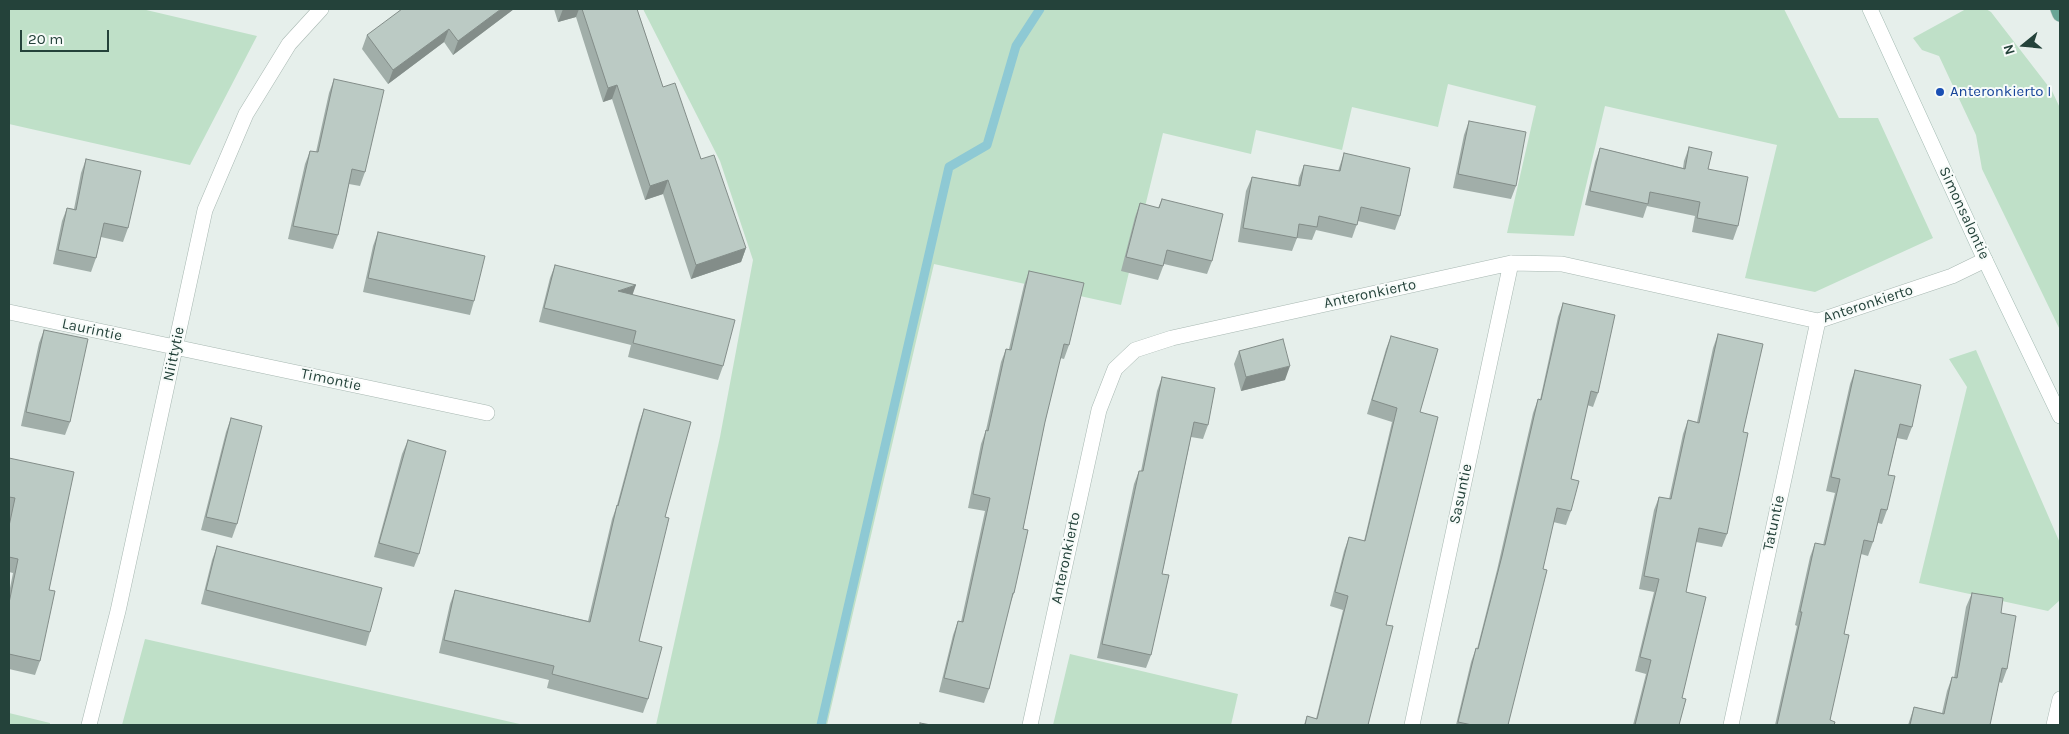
<!DOCTYPE html>
<html>
<head>
<meta charset="utf-8">
<style>
	body { margin:0 }
	#map { position:relative; width:2069px; height:734px; overflow:hidden; background:#e6efeb; font-family:Karla,sans-serif }
	canvas { display:block }
	.frame { position:absolute; inset:0; border:10px solid #24423a; pointer-events:none }
	.north { position:absolute; left:1999px; top:20px; width:50px; height:50px; -webkit-text-stroke:4px #f7fbf9; paint-order:stroke; rotate:253deg; font-size:14px; font-weight:700; line-height:20px; text-align:center; color:#24423a }
	.north::after { content:''; display:block; margin:auto; width:18px; height:22px; background:#24423a; clip-path:polygon(50% 0,100% 100%,50% 72%,0 100%) }
	.scale { position:absolute; left:20px; top:30px; width:89px; height:22px; box-sizing:border-box; border:2px solid #24423a; border-top:0; padding-left:6px; font-size:15px; line-height:18px; white-space:nowrap; color:#24423a; -webkit-text-stroke:4px #f7fbf9; paint-order:stroke }
</style>
</head>
<body>
<div id="map">
<canvas width="2069" height="734"></canvas>
<div class="frame"></div>
<div class="north">N</div>
<div class="scale">20 m</div>
</div>
<script>
const g = document.querySelector('canvas').getContext('2d');
g.lineJoin = 'round';
function fillPath(path, color) {
  g.fillStyle = color;
  g.fill(path, 'evenodd');
}
function poly(rows) {
  const path = new Path2D();
  for (const r of rows) {
    path.moveTo(r[0], r[1]);
    for (let i = 2; i < r.length; i += 2) path.lineTo(r[i], r[i + 1]);
  }
  return path;
}
function strokePath(path, color, width, dash) {
  g.strokeStyle = color;
  g.lineWidth = width;
  g.lineCap = dash ? 'butt' : 'round';
  g.setLineDash(dash || []);
  g.stroke(path);
}
function drawText(font, color, halo, rows, align = 'center') {
  g.font = font + ' Karla,sans-serif';
  g.lineWidth = 4;
  g.setLineDash([]);
  g.textBaseline = 'middle';
  g.strokeStyle = halo;
  g.fillStyle = color;
  for (const [text, x, y, turn = 0] of rows) {
    g.save();
    g.translate(x, y);
    g.rotate((+turn || 0) * Math.PI / 180);
    g.textAlign = isNaN(turn) ? turn : align;
    if (halo) g.strokeText(text, 0, 0);
    g.fillText(text, 0, 0);
    g.restore();
  }
}
fillPath(poly([
	[9,9,142,9,257,36,190,165,9,124],
	[643,9,1784,9,1839,118,1878,118,1933,238,1815,292,1745,278,1777,145,1605,106,1574,236,1507,233,1536,106,1448,84,1438,127,1352,107,1342,150,1256,130,1251,154,1163,133,1121,305,934,264,827,725,656,725,720,437,753,260,720,161],
	[1966,9,1986,9,1991,12,2052,91,2060,108,2060,330,1982,169,1976,135,1939,56,1922,50,1913,38],
	[1976,350,2060,543,2060,600,2048,611,1919,583,1967,387,1949,359],
	[145,639,419,701,524,725,122,725],
	[1070,654,1238,694,1231,725,1053,725],
	[9,713,50,723,50,725,9,725]
]), '#bfe0c8');
strokePath(poly([
	[821,725,949,167,987,145,1016,46,1040,9]
]), '#8ec9d4', 9);
const street = poly([
	[9,312,487,413],
	[89,725,118,611,205,210,246,114,289,44,321,9],
	[1030,725,1099,410,1115,369,1135,350,1172,338,1511,263,1562,264,1818,321,1952,276,1985,260],
	[1412,725,1511,263],
	[1731,725,1818,321],
	[2054,725,2060,699]
]);
const secondary = poly([
	[1870,9,1985,260,2060,416]
]);
const primary = poly([
	[2058,9,2060,14]
]);
strokePath(street, '#a8b8b2', 16);
strokePath(secondary, '#a4bbb3', 16);
strokePath(primary, '#c2cac8', 16);
strokePath(street, '#fff', 15);
strokePath(secondary, '#fff', 15);
strokePath(primary, '#6aa596', 15);
fillPath(poly([
	[514,9,453,55,444,42,388,84,362,49,367,35],
	[554,9,637,9,663,87,701,159,746,248,741,262,691,279,663,194,645,200,612,99,603,102,576,17,558,22],
	[334,79,365,172,360,186,349,184,338,235,333,249,288,239,305,164,310,151,316,152,329,93],
	[1469,121,1516,186,1511,199,1453,188,1464,135],
	[1689,147,1708,169,1738,226,1733,240,1692,232,1695,216,1647,206,1643,218,1585,205,1595,162,1600,148,1683,168,1684,161],
	[1344,153,1400,216,1395,230,1358,221,1352,238,1316,230,1312,240,1297,238,1292,251,1238,242,1246,191,1252,177,1298,185,1299,178,1304,165,1338,171],
	[86,159,128,228,123,242,101,237,96,258,91,272,53,264,62,221,67,208,74,209,81,173],
	[1162,199,1212,261,1207,274,1164,264,1158,280,1121,271,1135,217,1140,203,1158,208],
	[378,232,474,301,470,315,363,292,373,246],
	[555,265,633,295,723,366,718,380,628,357,631,345,539,322,550,278],
	[1029,271,1069,345,1064,359,1060,358,1045,422,1023,529,1014,593,1009,607,989,689,984,703,939,692,953,635,958,621,961,622,985,511,968,508,981,444,986,430,1001,362,1006,349,1009,349,1024,285],
	[1563,303,1598,393,1593,407,1587,405,1571,479,1571,511,1566,525,1553,522,1508,725,1456,725,1471,662,1476,648,1477,649,1497,570,1533,413,1538,399,1540,400,1558,317],
	[44,330,70,422,65,435,21,426,39,343],
	[1718,334,1743,432,1727,534,1722,547,1696,542,1686,592,1682,698,1679,725,1633,725,1646,674,1635,671,1654,592,1639,589,1654,510,1659,497,1669,499,1683,434,1688,420,1697,422,1713,348],
	[1391,336,1420,412,1386,625,1368,725,1304,725,1307,716,1316,719,1343,610,1330,606,1344,551,1349,537,1364,541,1392,422,1367,414,1386,349],
	[1239,351,1285,380,1241,391,1234,364],
	[1855,370,1912,427,1907,440,1897,438,1888,475,1887,510,1882,524,1878,523,1873,542,1868,556,1861,554,1844,634,1830,720,1834,725,1775,725,1797,626,1795,625,1810,557,1815,543,1823,545,1835,493,1826,491,1850,384],
	[1162,377,1208,425,1203,439,1191,437,1162,574,1151,655,1146,668,1097,658,1134,484,1139,471,1141,471,1157,391],
	[644,409,665,517,639,641,648,699,643,713,547,688,549,680,439,653,450,604,455,590,588,621,612,519,617,505,639,423],
	[231,418,237,524,232,538,201,530,226,432],
	[408,440,419,554,414,567,374,557,402,454],
	[9,458,49,590,40,661,35,675,9,669,9,593,13,573,9,572,9,517,10,512,9,512],
	[217,546,370,632,366,646,201,604,212,560],
	[1972,593,2001,613,2007,669,2002,683,1999,682,1990,725,1908,725,1914,707,1942,713,1947,691,1952,677,1954,678,1966,607]
]), '#a1aea9');
fillPath(poly([
	[501,9,514,9,453,55,458,41],
	[563,9,579,9,576,17,558,22],
	[449,29,444,42,388,84,393,70],
	[617,85,612,99,603,102,608,88],
	[668,180,663,194,645,200,650,186],
	[746,248,741,262,691,279,696,265],
	[636,285,631,299,618,291],
	[1290,366,1285,380,1241,391,1246,377]
]), '#838d89');
const building = poly([
	[402,9,501,9,458,41,449,29,393,70,367,35,402,9],
	[582,9,637,9,663,87,675,83,701,159,714,155,746,248,696,265,668,180,650,186,617,85,608,88,582,9],
	[334,79,384,90,365,172,352,169,338,235,293,226,310,151,318,152,334,79],
	[1469,121,1526,132,1516,186,1458,174,1469,121],
	[1689,147,1712,152,1708,169,1748,177,1738,226,1697,218,1700,202,1650,192,1648,204,1590,191,1600,148,1685,169,1689,147],
	[1344,153,1410,168,1400,216,1361,207,1357,225,1319,216,1317,227,1299,224,1297,238,1243,228,1252,177,1300,186,1304,165,1340,171,1344,153],
	[86,159,141,171,128,228,104,223,96,258,58,250,67,208,76,210,86,159],
	[1162,199,1223,214,1212,261,1167,250,1163,266,1126,257,1140,203,1159,208,1162,199],
	[378,232,485,256,474,301,368,278,378,232],
	[555,265,636,285,618,291,735,320,723,366,633,343,636,331,544,308,555,265],
	[1029,271,1084,283,1069,345,1064,344,1045,422,1023,529,1028,530,1014,593,1013,593,989,689,944,678,958,621,963,622,990,498,973,494,986,430,988,431,1006,349,1011,350,1029,271],
	[1563,303,1615,315,1598,393,1591,391,1571,479,1579,481,1571,511,1557,508,1543,569,1547,570,1508,725,1472,725,1458,722,1476,648,1478,649,1502,556,1538,399,1541,400,1563,303],
	[44,330,88,339,70,422,26,412,44,330],
	[1718,334,1763,344,1743,432,1748,433,1727,534,1699,528,1686,592,1706,597,1682,698,1686,699,1679,725,1635,725,1651,660,1640,657,1659,579,1644,576,1659,497,1671,499,1688,420,1699,423,1718,334],
	[1391,336,1438,349,1420,412,1438,417,1386,625,1393,626,1368,725,1305,725,1307,716,1317,719,1348,596,1335,592,1349,537,1365,541,1397,408,1372,400,1391,336],
	[1283,339,1290,366,1246,377,1239,351,1283,339],
	[1855,370,1921,385,1912,427,1900,424,1888,475,1895,476,1887,510,1881,509,1873,542,1864,540,1844,634,1849,635,1830,720,1835,722,1834,725,1777,725,1802,612,1800,612,1815,543,1825,545,1840,479,1831,477,1855,370],
	[1162,377,1215,388,1208,425,1194,422,1162,574,1169,575,1151,655,1102,644,1139,471,1143,471,1162,377],
	[644,409,691,422,665,517,669,518,639,641,662,647,648,699,552,674,554,666,444,640,455,590,590,622,617,505,618,506,644,409],
	[231,418,262,426,237,524,206,517,231,418],
	[408,440,446,451,419,554,379,543,408,440],
	[9,458,74,472,49,590,55,591,40,661,9,654,9,603,18,559,9,557,9,526,15,498,9,497,9,458],
	[217,546,382,588,370,632,206,590,217,546],
	[1972,593,2003,598,2001,613,2016,616,2007,669,2002,668,1990,725,1910,725,1914,707,1944,714,1952,677,1957,678,1972,593],
	[920,723,931,725,920,725,920,723]
]);
fillPath(building, '#bbcac4');
strokePath(building, '#838d89', 1);
for (const [x, y, r, color] of [
	[1940,92,5,"#1a4fb4"]
]) {
  const dot = new Path2D();
  dot.arc(x, y, r, 0, 2 * Math.PI);
  g.fillStyle = color;
  g.fill(dot);
  strokePath(dot, '#f7fbf9', 2);
}
drawText('15px', '#164399', '#f7fbf9', [
	["Anteronkierto I",1950,92]
], 'left');
drawText('15px', '#24423a', '#f7fbf9', [
	["Simonsalontie",1964,213,65],
	["Anteronkierto",1370,294,-12],
	["Anteronkierto",1868,304,-18],
	["Laurintie",92,330,12],
	["Niittytie",174,354,-78],
	["Timontie",331,380,12],
	["Sasuntie",1461,494,-78],
	["Tatuntie",1774,523,-78],
	["Anteronkierto",1066,558,-78]
]);
</script>
</body>
</html>
